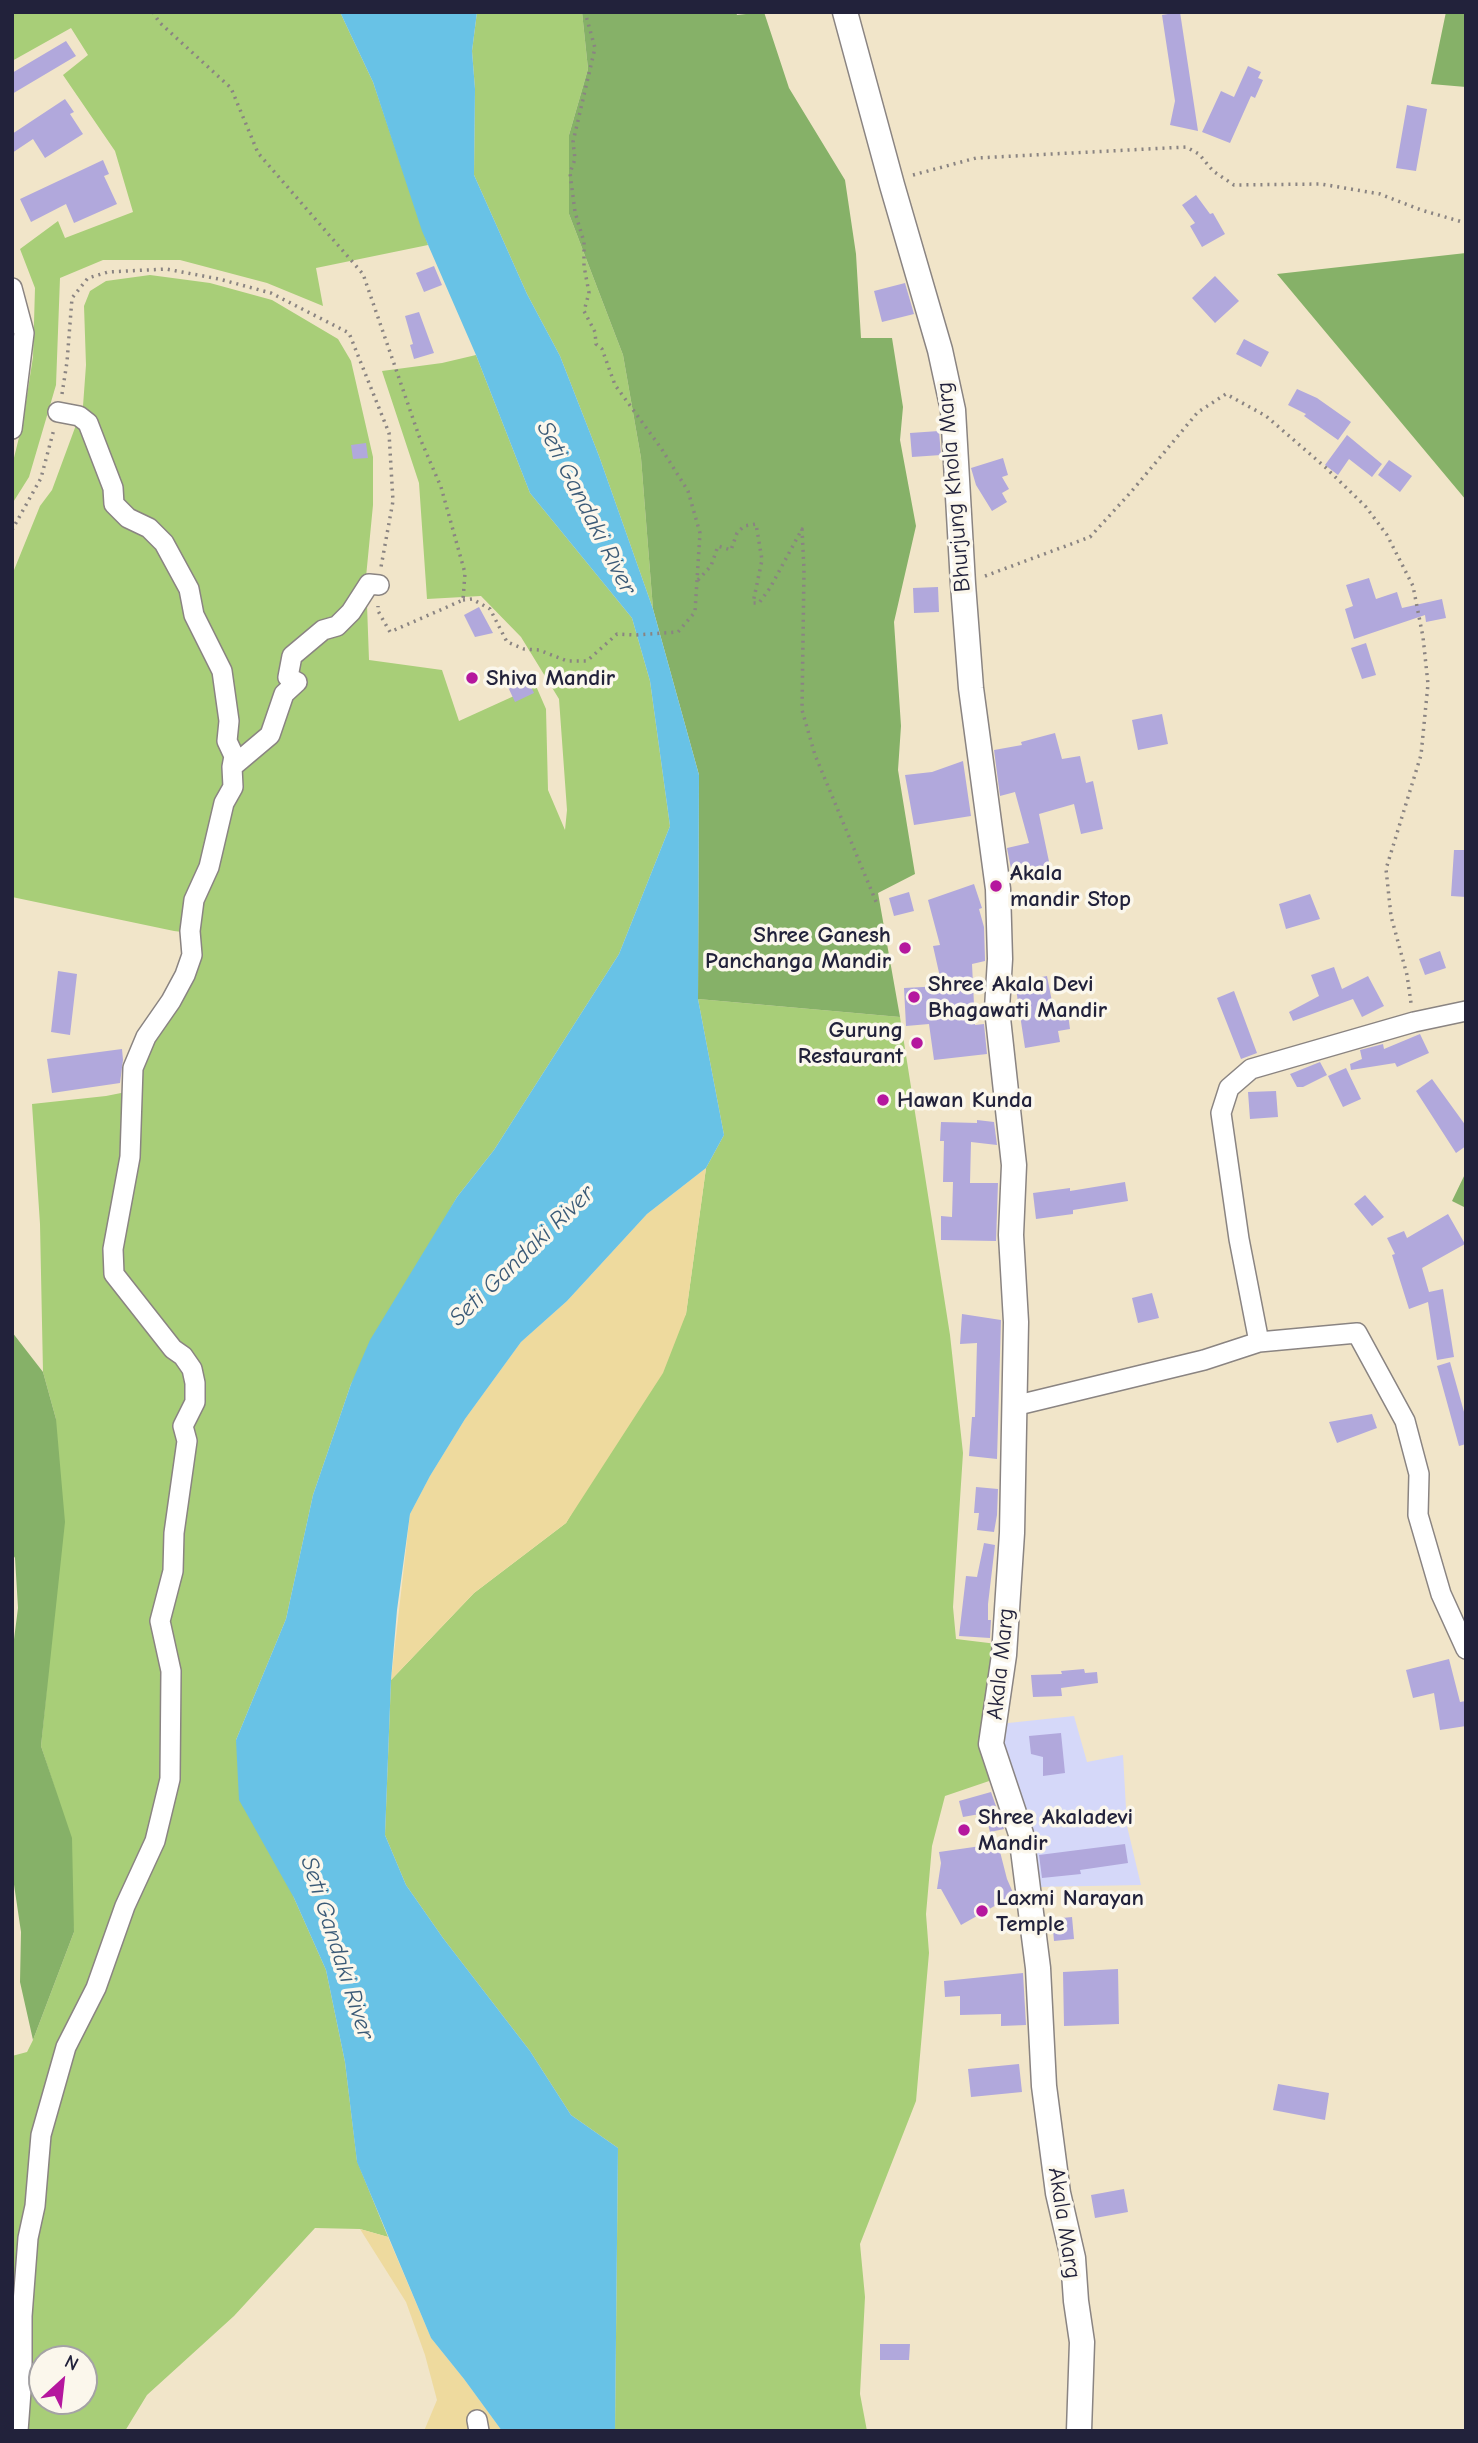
<!DOCTYPE html>
<html>
<head>
<meta charset="utf-8">
<style>
	body { margin:0 }
	#map { position:relative; width:1478px; height:2443px; overflow:hidden; background:#f1e5c9; font-family:"Comic Neue",sans-serif }
	canvas { display:block }
	.frame { position:absolute; inset:0; border:14px solid #22223b; pointer-events:none }
	.north { position:absolute; left:28px; top:2345px; width:70px; height:70px; box-sizing:border-box; background:#fbf7ec; border:2px solid #a4a2a5; border-radius:50%; rotate:27deg; font-size:19px; font-weight:700; line-height:28px; text-align:center; color:#22223b }
	.north::after { content:''; display:block; margin:auto; width:24px; height:32px; background:#b5179e; clip-path:polygon(50% 0,100% 100%,50% 72%,0 100%) }
</style>
</head>
<body>
<div id="map">
<canvas width="1478" height="2443"></canvas>
<div class="frame"></div>
<div class="north">N</div>
</div>
<script>
const g = document.querySelector('canvas').getContext('2d');
g.lineJoin = 'round';
function fillPath(path, color) {
  g.fillStyle = color;
  g.fill(path, 'evenodd');
}
function poly(rows) {
  const path = new Path2D();
  for (const r of rows) {
    path.moveTo(r[0], r[1]);
    for (let i = 2; i < r.length; i += 2) path.lineTo(r[i], r[i + 1]);
  }
  return path;
}
function strokePath(path, color, width, dash) {
  g.strokeStyle = color;
  g.lineWidth = width;
  g.lineCap = dash ? 'butt' : 'round';
  g.setLineDash(dash || []);
  g.stroke(path);
}
function drawText(font, color, halo, rows, align = 'center') {
  g.font = font + ' "Comic Neue",sans-serif';
  g.lineWidth = 7;
  g.setLineDash([]);
  g.textBaseline = 'middle';
  g.strokeStyle = halo;
  g.fillStyle = color;
  for (const [text, x, y, turn = 0] of rows) {
    g.save();
    g.translate(x, y);
    g.rotate((+turn || 0) * Math.PI / 180);
    g.textAlign = isNaN(turn) ? turn : align;
    if (halo) g.strokeText(text, 0, 0);
    g.fillText(text, 0, 0);
    g.restore();
  }
}
fillPath(poly([
	[1074,1716,1087,1762,1123,1755,1127,1826,1141,1885,1038,1887,1004,1774,999,1724]
]), '#d5d8f9');
fillPath(poly([
	[12,12,340,12,373,82,428,245,316,268,323,306,267,283,180,260,103,260,60,278,56,385,29,477,12,504,12,466,23,421,33,357,35,288,20,249,58,221,65,238,133,212,115,151,63,75,88,55,71,28,12,61],
	[477,12,582,12,588,69,569,135,569,214,623,355,641,458,653,609,599,456,560,356,527,294,474,175,475,89,472,51],
	[150,275,210,283,272,300,338,339,351,361,373,457,373,505,366,577,369,660,442,670,459,721,536,686,546,709,548,790,565,830,567,810,559,699,521,637,481,596,427,599,419,483,382,371,442,363,476,355,530,493,632,618,650,681,670,826,619,954,494,1150,457,1197,351,1384,313,1495,286,1619,236,1740,294,1898,326,1970,345,2062,357,2161,388,2237,360,2229,315,2228,234,2316,147,2395,125,2431,12,2431,12,2056,27,2052,33,2040,74,1932,55,1789,41,1746,47,1685,56,1419,43,1372,40,1224,32,1104,106,1096,141,1089,144,1060,168,1020,199,934,174,931,12,897,12,575,40,506,52,490,83,406,86,365,84,306,90,291,106,281],
	[42,2359,84,2359,84,2401,42,2401],
	[698,999,900,1017,950,1335,963,1453,953,1607,956,1639,997,1644,995,1779,945,1796,932,1846,926,1914,929,1953,916,2101,860,2244,865,2297,860,2394,867,2431,615,2431,618,2148,571,2115,530,2051,443,1938,406,1885,385,1835,391,1680,474,1593,566,1523,686,1314,706,1168,724,1135]
]), '#a8ce78');
fillPath(poly([
	[582,12,736,12,737,15,764,12,789,88,845,180,856,254,861,338,892,338,903,407,900,440,916,526,894,622,901,726,898,770,915,874,878,893,900,1017,698,999,699,775,653,609,641,458,623,355,569,214,569,135,588,69],
	[1446,12,1466,12,1466,87,1431,84],
	[1466,253,1466,500,1277,274],
	[1466,1172,1466,1208,1452,1201],
	[12,1332,43,1372,56,1419,65,1522,41,1746,72,1838,74,1932,33,2040,20,1982,21,1932,12,1871,12,1655,18,1608,15,1558,12,1553]
]), '#86b168');
fillPath(poly([
	[706,1168,686,1314,663,1373,566,1523,474,1593,391,1680,410,1514,430,1476,465,1419,521,1342,567,1301,647,1214],
	[360,2229,388,2237,431,2338,464,2379,502,2431,424,2431,437,2400,425,2355,406,2302]
]), '#eeda9e');
fillPath(poly([
	[340,12,477,12,472,51,475,89,474,175,527,294,560,356,599,456,653,609,699,775,698,999,724,1135,706,1168,647,1214,567,1301,521,1342,465,1419,430,1476,410,1514,397,1610,391,1680,385,1835,406,1885,443,1938,530,2051,571,2115,618,2148,615,2431,502,2431,464,2379,431,2338,357,2162,345,2062,326,1970,294,1898,239,1800,236,1740,286,1619,313,1495,351,1384,370,1340,457,1197,494,1150,619,954,670,826,650,681,632,618,530,493,476,355,422,231,373,82]
]), '#68c2e6');
fillPath(poly([
	[1180,12,1198,131,1170,125,1175,101,1162,15],
	[66,41,76,56,12,94,12,73],
	[1248,66,1261,72,1258,78,1263,80,1255,98,1251,96,1230,143,1202,132,1221,91,1234,97],
	[65,99,74,112,70,114,83,134,45,158,33,139,12,153,12,134],
	[1407,105,1427,109,1416,171,1396,168],
	[103,160,109,174,104,176,117,204,74,223,66,204,31,222,20,199],
	[1196,195,1210,214,1213,213,1225,234,1202,247,1190,226,1195,223,1182,205],
	[434,266,442,285,424,292,416,273],
	[1215,276,1239,301,1215,323,1192,298],
	[905,283,914,314,882,322,874,291],
	[419,312,434,353,414,359,410,345,413,344,405,316],
	[1244,339,1269,352,1261,367,1236,354],
	[1297,389,1317,398,1351,422,1338,440,1304,416,1306,414,1288,405],
	[939,431,941,455,912,457,910,433],
	[1347,435,1382,464,1372,477,1349,459,1338,475,1325,465],
	[366,443,368,458,353,459,351,445],
	[1003,458,1008,475,1002,477,1009,489,1002,493,1007,502,992,511,976,485,971,468],
	[1389,460,1412,476,1400,492,1378,475],
	[1369,578,1376,599,1397,592,1402,608,1442,599,1446,618,1426,622,1425,615,1354,639,1345,609,1353,606,1346,585],
	[938,587,939,612,914,613,913,588],
	[479,607,493,633,475,637,464,615],
	[1366,643,1376,675,1362,679,1351,648],
	[527,678,534,693,515,702,508,687],
	[1162,714,1168,744,1138,750,1132,720],
	[1055,733,1062,759,1080,756,1086,783,1093,781,1103,829,1081,834,1074,804,1039,814,1051,871,1013,879,1007,848,1029,843,1015,792,1000,796,994,750,1022,745,1021,742],
	[963,761,971,816,914,825,905,775,932,772],
	[1454,850,1466,850,1466,897,1451,896],
	[974,884,982,908,979,909,984,927,985,959,985,961,972,964,975,1025,984,1024,987,1054,934,1060,929,1024,906,1026,904,988,942,986,933,946,940,945,928,900],
	[909,892,914,911,894,916,889,898],
	[1310,894,1320,919,1286,929,1279,904],
	[1440,951,1446,968,1425,975,1419,959],
	[1334,967,1342,989,1368,976,1384,1006,1362,1017,1353,999,1293,1021,1289,1012,1319,996,1311,975],
	[58,971,77,974,70,1035,51,1032],
	[1047,976,1055,1017,1068,1014,1070,1029,1058,1031,1060,1042,1025,1048,1015,982],
	[1234,991,1257,1053,1241,1059,1217,998],
	[1420,1034,1429,1053,1397,1067,1395,1063,1351,1070,1350,1064,1362,1059,1360,1050,1383,1044,1384,1049],
	[122,1049,123,1060,120,1083,52,1093,47,1059],
	[1320,1062,1327,1075,1303,1087,1297,1087,1290,1074],
	[1346,1068,1361,1099,1343,1107,1328,1076],
	[1432,1079,1466,1126,1466,1146,1456,1153,1416,1091],
	[1276,1091,1278,1117,1250,1119,1248,1092],
	[977,1120,994,1122,997,1145,971,1142,970,1183,998,1183,996,1241,941,1240,941,1216,952,1217,953,1182,943,1182,944,1141,940,1141,941,1122,977,1123],
	[1125,1182,1128,1201,1073,1210,1073,1214,1036,1219,1033,1193,1070,1188,1070,1191],
	[1365,1195,1384,1217,1372,1226,1354,1204],
	[1448,1214,1465,1244,1422,1268,1429,1292,1443,1289,1450,1332,1454,1357,1437,1360,1428,1302,1409,1309,1392,1255,1395,1254,1387,1238,1404,1231,1407,1238],
	[1152,1293,1159,1318,1138,1323,1132,1298],
	[962,1314,1001,1320,997,1459,969,1456,972,1417,975,1417,977,1343,960,1344],
	[1450,1362,1466,1419,1466,1444,1459,1446,1437,1366],
	[1372,1414,1377,1428,1337,1443,1329,1422],
	[976,1487,998,1489,997,1515,994,1532,977,1530,979,1513,974,1513],
	[984,1543,995,1545,988,1604,988,1620,991,1620,990,1638,959,1636,966,1576,977,1577],
	[1449,1659,1460,1702,1466,1701,1466,1726,1440,1730,1434,1693,1413,1698,1406,1670],
	[1084,1669,1085,1673,1097,1672,1098,1683,1061,1688,1062,1696,1033,1697,1031,1675,1062,1674,1061,1671],
	[1061,1733,1065,1773,1043,1776,1043,1757,1031,1754,1029,1736],
	[991,1792,1004,1829,990,1832,985,1813,963,1817,959,1801],
	[997,1840,1007,1879,1014,1895,961,1925,941,1889,937,1889,941,1863,939,1852,981,1846,980,1844],
	[1125,1844,1128,1863,1080,1870,1081,1874,1042,1878,1039,1855],
	[1072,1917,1074,1939,1054,1941,1052,1919],
	[1118,1969,1119,2024,1064,2026,1063,1972],
	[1023,1973,1026,2025,1001,2026,1001,2014,960,2015,960,1996,945,1997,944,1981],
	[1019,2064,1022,2092,971,2097,968,2069],
	[1278,2084,1329,2093,1325,2120,1273,2110],
	[1124,2189,1128,2212,1095,2218,1091,2195],
	[880,2344,910,2344,909,2360,880,2360]
]), '#b1a8dc');
const minor = poly([
	[12,288,24,333,12,429],
	[232,767,270,735,284,694,297,682,288,677,292,656,323,630,337,626,351,612,369,584,379,585],
	[1259,1342,1239,1239,1221,1113,1229,1088,1251,1069,1414,1022,1466,1011],
	[1014,1406,1204,1360,1259,1342,1357,1333,1405,1421,1419,1474,1418,1515,1441,1594,1466,1649],
	[477,2420,479,2431],
	[18,2431,22,2378,22,2316,28,2238,35,2206,41,2135,66,2047,96,1988,125,1906,155,1841,170,1779,171,1671,160,1621,173,1571,174,1533,187,1441,183,1426,195,1402,195,1383,192,1369,183,1356,173,1349,114,1274,113,1249,130,1157,133,1068,146,1037,171,1001,185,975,192,955,190,931,194,900,209,867,224,803,233,787,232,767,234,756,227,741,229,721,222,671,194,615,189,589,164,543,149,528,128,518,114,504,113,488,88,423,79,416,58,412]
]);
const major = poly([
	[845,12,892,185,940,350,953,410,963,584,971,688,998,889,1000,959,997,1009,1014,1165,1011,1235,1016,1322,1012,1533,1004,1655,991,1744,1021,1834,1038,1968,1044,2086,1058,2193,1073,2258,1076,2301,1082,2342,1079,2431]
]);
strokePath(minor, '#8a8482', 22);
strokePath(major, '#8a8482', 27);
strokePath(poly([
	[153,12,159,22,231,88,258,153,363,274,419,436,441,487,465,573,463,600,390,632,378,611,378,606],
	[913,175,976,158,1186,147,1199,154,1213,171,1234,185,1321,184,1380,194,1421,210,1466,223],
	[62,394,67,362,72,298,88,278,108,272,166,269,219,279,271,293,349,333,389,433,393,501,381,567],
	[12,530,41,478,54,429],
	[985,576,1090,537,1131,492,1198,412,1226,394,1266,416,1325,467,1366,507,1387,535,1413,586,1423,637,1428,684,1421,755,1386,869,1391,916,1407,975,1411,1003],
	[698,580,711,566,718,546,731,550,737,533,744,526,756,524,762,560,753,603,759,603,770,588,802,529,804,570,802,710,815,755,877,904],
	[463,600,472,599,490,609,507,642,524,649,539,650,567,661,587,661,617,634,636,635,678,632,695,612,700,533,688,491,661,448,615,385,602,349,596,344,595,332,584,311,589,293,584,266,584,242,575,212,570,173,575,159,573,142,595,48,585,12]
]), '#8a8482', 3.5, [2, 5]);
strokePath(minor, '#fff', 19);
strokePath(major, '#fff', 24);
for (const [x, y, r, color] of [
	[472,678,7,"#b5179e"],
	[996,886,7,"#b5179e"],
	[905,948,7,"#b5179e"],
	[914,997,7,"#b5179e"],
	[917,1043,7,"#b5179e"],
	[883,1100,7,"#b5179e"],
	[964,1830,7,"#b5179e"],
	[982,1911,7,"#b5179e"]
]) {
  const dot = new Path2D();
  dot.arc(x, y, r, 0, 2 * Math.PI);
  g.fillStyle = color;
  g.fill(dot);
  strokePath(dot, '#fbf7ec', 2.5);
}
drawText('23px', '#22223b', '#fbf7ec', [
	["Bhurjung Khola Marg",954,487,-95],
	["Akala Marg",1001,1664,-84],
	["Akala Marg",1064,2223,81]
]);
drawText('bold 23px', '#22223b', '#fbf7ec', [
	["Shiva Mandir",486,678],
	["Akala",1010,873],
	["mandir Stop",1010,899],
	["Shree Ganesh",891,935,"right"],
	["Panchanga Mandir",891,961,"right"],
	["Shree Akala Devi",928,984],
	["Bhagawati Mandir",928,1010],
	["Gurung",903,1030,"right"],
	["Restaurant",903,1056,"right"],
	["Hawan Kunda",897,1100],
	["Shree Akaladevi",978,1817],
	["Mandir",978,1843],
	["Laxmi Narayan",996,1898],
	["Temple",996,1924]
], 'left');
drawText('italic 24px', '#3a5a77', '#fbf7ec', [
	["Seti Gandaki River",586,508,63],
	["Seti Gandaki River",522,1256,-44],
	["Seti Gandaki River",337,1948,72]
]);
</script>
</body>
</html>
